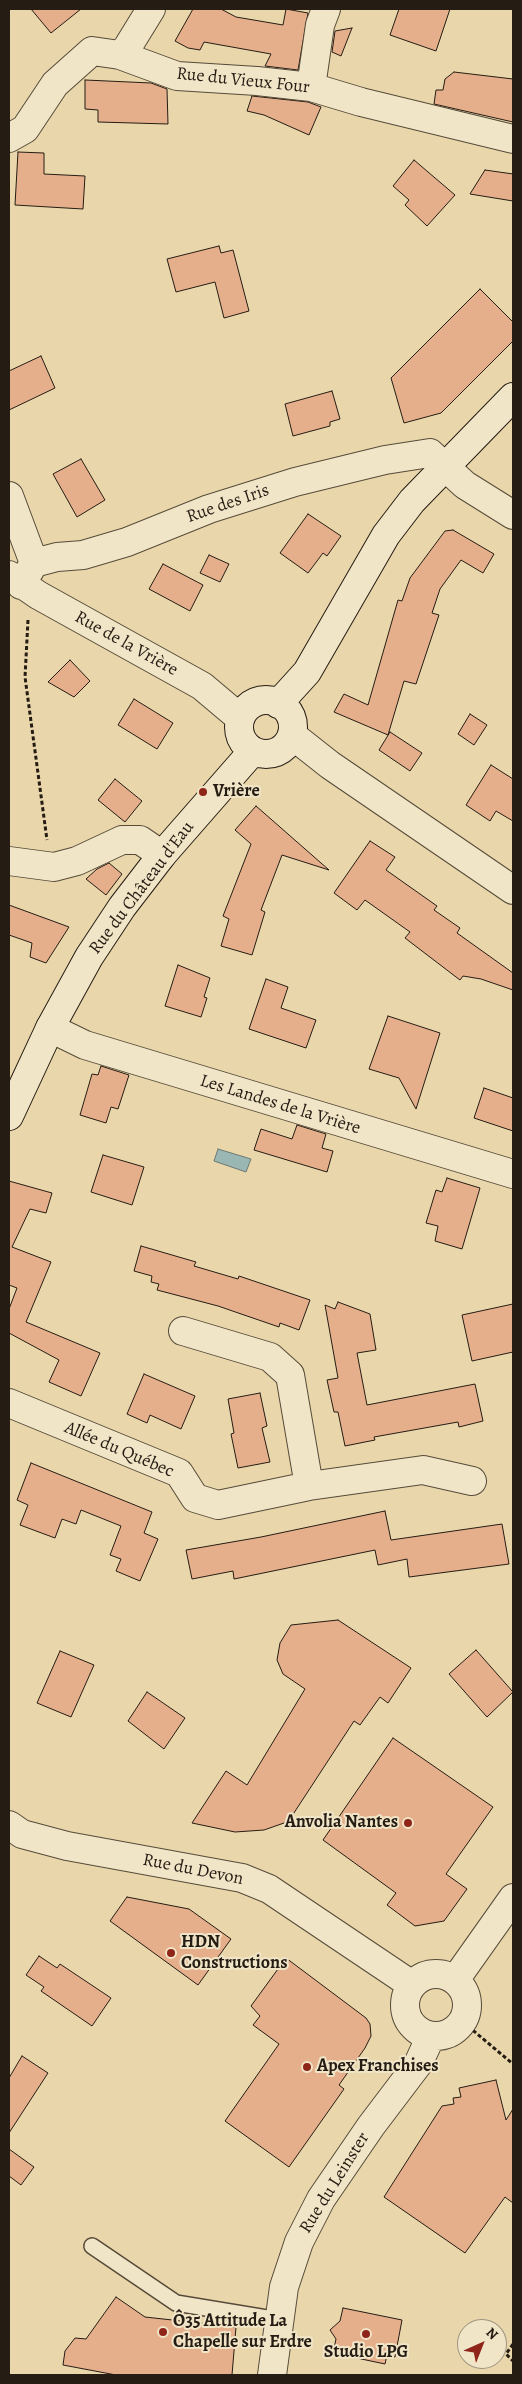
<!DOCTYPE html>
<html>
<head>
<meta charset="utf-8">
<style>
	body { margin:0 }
	#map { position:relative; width:522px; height:2384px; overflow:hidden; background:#e9d7ab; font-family:Alegreya,serif }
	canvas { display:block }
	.frame { position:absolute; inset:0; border:10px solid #251c13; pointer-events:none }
	.north { position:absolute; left:457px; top:2319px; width:50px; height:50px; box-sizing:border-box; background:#f1e5c8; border:1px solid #9f9580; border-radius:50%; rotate:44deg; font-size:14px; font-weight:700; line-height:20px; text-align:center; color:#251c13 }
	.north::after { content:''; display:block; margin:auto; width:18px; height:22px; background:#8f2418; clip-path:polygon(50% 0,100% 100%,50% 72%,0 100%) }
</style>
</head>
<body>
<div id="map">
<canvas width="522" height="2384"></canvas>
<div class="frame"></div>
<div class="north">N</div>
</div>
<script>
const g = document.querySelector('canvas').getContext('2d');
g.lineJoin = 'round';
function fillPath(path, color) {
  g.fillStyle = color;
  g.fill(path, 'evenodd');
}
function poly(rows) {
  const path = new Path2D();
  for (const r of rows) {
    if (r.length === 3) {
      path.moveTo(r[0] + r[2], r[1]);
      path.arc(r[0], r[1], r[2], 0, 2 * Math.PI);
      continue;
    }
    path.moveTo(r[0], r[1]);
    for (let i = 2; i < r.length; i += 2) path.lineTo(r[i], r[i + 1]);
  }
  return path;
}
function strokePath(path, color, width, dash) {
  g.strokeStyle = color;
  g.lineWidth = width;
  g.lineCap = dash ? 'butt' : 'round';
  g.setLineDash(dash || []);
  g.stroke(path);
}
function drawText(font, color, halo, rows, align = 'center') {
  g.font = font + ' Alegreya,serif';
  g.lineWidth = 4;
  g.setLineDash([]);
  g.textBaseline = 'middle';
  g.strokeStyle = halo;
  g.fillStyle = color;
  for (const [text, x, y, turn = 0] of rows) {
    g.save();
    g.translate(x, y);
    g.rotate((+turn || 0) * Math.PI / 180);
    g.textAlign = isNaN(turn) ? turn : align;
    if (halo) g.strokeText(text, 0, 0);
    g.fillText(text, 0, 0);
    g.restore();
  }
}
const water = poly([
	[218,1149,251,1159,246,1172,214,1161,218,1149]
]);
fillPath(water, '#9bb7b3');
strokePath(water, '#6c7973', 1);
const building = poly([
	[31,9,81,9,51,33,31,9],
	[193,9,221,9,236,17,283,25,286,9,308,13,298,70,265,66,271,54,204,42,200,50,188,48,175,41,193,9],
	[399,9,450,9,436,51,390,35,399,9],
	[352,28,341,56,332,52,335,31,352,28],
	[454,72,513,79,513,122,434,104,436,90,443,90,445,79,454,72],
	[85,80,151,83,167,89,168,124,98,122,98,110,85,109,85,80],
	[252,96,308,102,321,107,309,135,264,115,247,111,252,96],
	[18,152,44,153,44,174,85,176,83,209,15,205,18,152],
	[414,160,455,195,427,226,405,205,409,200,393,186,414,160],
	[485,170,513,174,513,201,470,194,485,170],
	[219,246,221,253,233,250,249,311,224,318,215,282,176,292,167,259,219,246],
	[480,289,513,322,513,341,441,413,404,423,391,378,480,289],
	[41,356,55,388,9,410,9,371,41,356],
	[332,391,340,419,330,422,330,426,293,436,285,404,332,391],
	[81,459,105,500,77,517,53,474,81,459],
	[308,514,341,536,327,556,323,553,308,573,280,553,308,514],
	[453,530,494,554,483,573,461,560,440,589,432,613,439,615,416,684,404,681,388,735,334,712,344,694,368,705,398,600,402,601,410,578,445,531,453,530],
	[209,555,229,564,220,582,200,573,209,555],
	[163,564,203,585,190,611,149,589,163,564],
	[70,660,90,681,74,697,48,682,70,660],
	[134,699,173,723,157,749,118,725,134,699],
	[470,714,487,725,474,745,458,734,470,714],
	[390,732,422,753,410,771,379,750,390,732],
	[491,765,513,779,513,821,496,811,490,821,466,805,491,765],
	[115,779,142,801,125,822,98,800,115,779],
	[256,806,329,870,282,855,261,910,265,912,252,955,221,946,229,919,223,916,251,844,235,830,256,806],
	[370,841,395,857,386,870,437,906,434,910,460,928,457,933,513,973,513,990,481,979,463,976,460,980,405,938,410,932,365,900,357,910,334,893,370,841],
	[109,863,122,874,106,895,86,879,97,869,109,863],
	[9,905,69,927,46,963,30,957,32,943,9,935,9,905],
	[178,965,210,978,204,997,207,998,201,1017,165,1006,178,965],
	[266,979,288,987,281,1008,316,1020,306,1048,249,1029,266,979],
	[388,1016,440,1033,416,1109,399,1078,369,1069,388,1016],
	[101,1066,129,1075,118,1109,111,1107,106,1123,80,1115,92,1074,98,1075,101,1066],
	[484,1088,513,1098,513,1131,474,1118,484,1088],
	[297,1125,326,1134,322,1148,333,1151,327,1172,254,1150,261,1129,292,1139,297,1125],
	[103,1155,144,1167,132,1205,91,1192,103,1155],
	[447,1178,480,1188,462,1249,435,1241,438,1226,426,1223,436,1190,442,1192,447,1178],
	[9,1181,52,1193,46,1213,30,1209,12,1247,51,1262,26,1322,100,1353,81,1396,49,1382,59,1360,9,1333,9,1309,17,1288,9,1285,9,1181],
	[141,1246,196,1262,194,1266,238,1279,239,1276,310,1300,299,1330,280,1323,279,1327,218,1306,157,1290,159,1284,151,1282,152,1276,134,1271,141,1246],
	[338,1302,370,1314,376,1350,357,1353,367,1405,475,1384,483,1421,459,1427,458,1422,374,1437,375,1440,345,1446,338,1412,334,1412,327,1380,338,1378,325,1305,335,1309,338,1302],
	[513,1304,513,1352,472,1361,462,1315,513,1304],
	[144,1374,195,1396,181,1429,150,1415,147,1423,127,1414,144,1374],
	[260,1393,267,1426,262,1428,270,1462,238,1468,231,1434,234,1433,228,1399,260,1393],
	[31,1463,152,1512,144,1533,158,1539,140,1581,116,1571,121,1559,110,1555,121,1526,81,1510,76,1524,62,1519,55,1538,20,1525,28,1505,17,1500,31,1463],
	[385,1511,391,1540,502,1524,509,1564,409,1577,407,1559,378,1565,375,1550,234,1579,233,1571,192,1579,186,1550,261,1537,385,1511],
	[338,1620,411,1668,388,1703,380,1697,360,1725,354,1721,290,1819,284,1823,264,1830,235,1832,192,1823,226,1771,247,1785,305,1689,283,1674,277,1660,280,1643,291,1625,338,1620],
	[476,1650,513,1692,487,1717,449,1674,476,1650],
	[60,1651,94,1665,71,1717,37,1703,60,1651],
	[147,1692,185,1718,164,1749,128,1721,147,1692],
	[393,1738,493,1807,446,1874,467,1889,444,1921,415,1926,387,1905,396,1893,323,1840,393,1738],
	[127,1897,189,1909,231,1939,198,1985,110,1921,127,1897],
	[39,1956,57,1968,60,1964,111,1998,92,2026,41,1991,44,1987,26,1975,39,1956],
	[286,1958,366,2018,370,2024,371,2036,365,2048,339,2085,344,2089,289,2167,225,2121,279,2044,253,2025,260,2016,251,2006,286,1958],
	[22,2056,48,2073,9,2133,9,2078,22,2056],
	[496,2080,506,2120,513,2109,513,2203,505,2197,465,2253,384,2197,442,2106,454,2104,453,2098,461,2097,459,2088,496,2080],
	[9,2149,34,2167,21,2185,9,2176,9,2149],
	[116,2297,145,2317,236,2327,232,2375,116,2375,63,2365,65,2351,75,2338,86,2339,116,2297],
	[343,2308,402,2320,395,2357,387,2355,385,2364,333,2353,336,2339,330,2330,340,2321,343,2308]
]);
fillPath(building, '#e5af8c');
strokePath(building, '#251c13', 1);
const lane = poly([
	[92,2246,176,2303,279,2320]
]);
const street = poly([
	[120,55,127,48,151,9],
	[311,87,320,25,326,9],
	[9,138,25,129,55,84,92,51,120,55,177,76,257,81,311,87,361,102,513,139],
	[9,496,34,563],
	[9,575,38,595,202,686,240,718],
	[21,585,34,563,57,557,83,555,127,542,209,509,295,482,385,460,430,453,465,485,513,515],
	[292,735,330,765,513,890],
	[9,861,54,867,77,861,122,840,140,840,162,855],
	[50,1028,85,1045,513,1174],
	[183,1331,270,1357,290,1375,309,1486],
	[9,1403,179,1473,195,1498,218,1505,309,1486,423,1470,472,1481],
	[9,1825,22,1834,67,1846,242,1878,269,1889,412,1985],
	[436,2005,31],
	[455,1980,513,1898],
	[272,2375,284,2287,299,2242,321,2199,371,2126,418,2064,431,2036]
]);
const secondary = poly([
	[266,727,27],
	[278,704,307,672,386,535,412,501,513,397],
	[9,1116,50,1028,89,957,122,907,162,855,252,752]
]);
strokePath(lane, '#564b39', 18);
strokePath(street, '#564b39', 30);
strokePath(secondary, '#251c13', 30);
strokePath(poly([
	[28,620,25,677,47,840],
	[463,2022,513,2064],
	[513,2344,506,2354,513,2361]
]), '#251c13', 3, [4, 2.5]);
strokePath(lane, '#f1e5c8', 15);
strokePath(street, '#f1e5c8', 28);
strokePath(secondary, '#f1e5c8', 28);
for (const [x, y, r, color] of [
	[203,792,5,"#8f2418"],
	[408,1823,5,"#8f2418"],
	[171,1953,5,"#8f2418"],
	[307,2067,5,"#8f2418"],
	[163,2332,5,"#8f2418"],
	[366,2334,5,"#8f2418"]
]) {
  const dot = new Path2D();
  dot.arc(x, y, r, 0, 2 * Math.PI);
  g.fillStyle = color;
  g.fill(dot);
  strokePath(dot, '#f1e5c8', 2);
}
drawText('18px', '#251c13', '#f1e5c8', [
	["Rue du Vieux Four",243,81,6],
	["Rue des Iris",228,504,-19],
	["Rue de la Vrière",126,644,29],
	["Rue du Château d'Eau",142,888,-53],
	["Les Landes de la Vrière",280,1105,17],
	["Allée du Québec",119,1450,23],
	["Rue du Devon",193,1870,11],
	["Rue du Leinster",335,2183,-58]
]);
drawText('bold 18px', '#251c13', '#f1e5c8', [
	["Vrière",213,792],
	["Anvolia Nantes",398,1823,"right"],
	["HDN",181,1943],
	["Constructions",181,1964],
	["Apex Franchises",317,2067],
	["Ô35 Attitude La",173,2322],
	["Chapelle sur Erdre",173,2343],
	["Studio LPG",366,2353,"center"]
], 'left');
</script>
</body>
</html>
